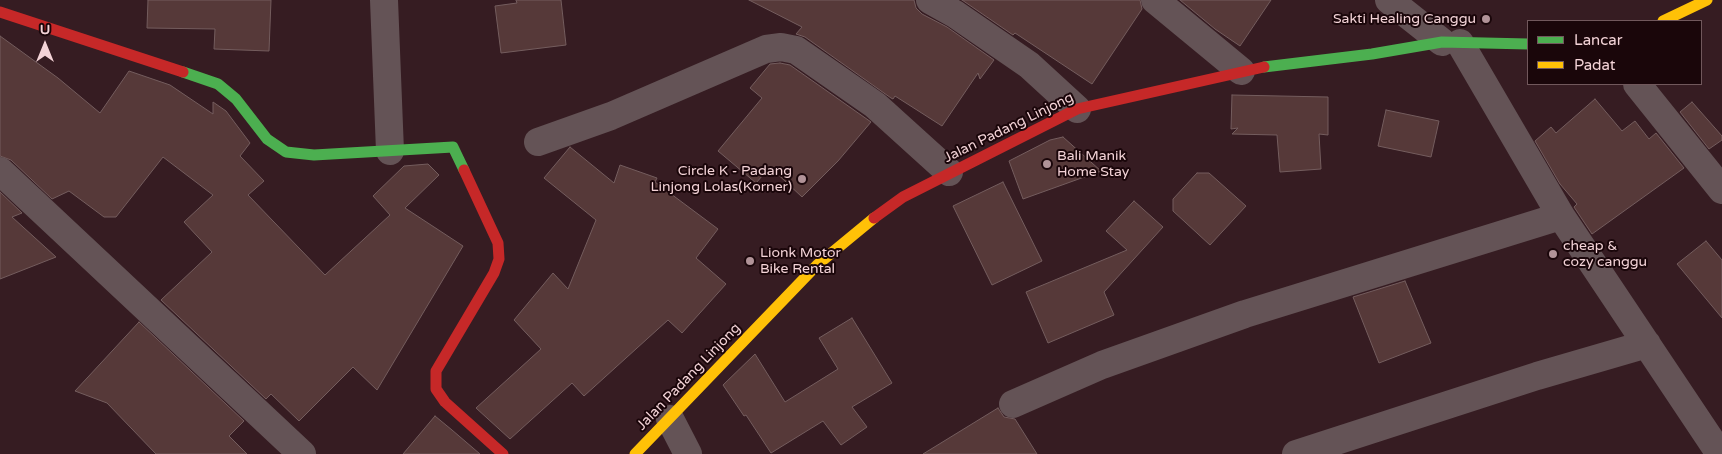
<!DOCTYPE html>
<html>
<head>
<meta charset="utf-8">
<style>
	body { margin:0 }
	#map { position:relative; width:1722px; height:454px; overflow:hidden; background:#361c22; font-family:"Varela Round",sans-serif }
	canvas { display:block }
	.legend { position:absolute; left:1527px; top:20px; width:175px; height:65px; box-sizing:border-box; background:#1a060a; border:1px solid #71585c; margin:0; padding:6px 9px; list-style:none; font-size:15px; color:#f3d3d7 }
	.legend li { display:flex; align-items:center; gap:10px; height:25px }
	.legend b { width:25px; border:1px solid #71585c }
	.north { position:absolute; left:20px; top:20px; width:50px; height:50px; -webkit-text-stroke:4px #1a060a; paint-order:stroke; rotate:0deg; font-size:14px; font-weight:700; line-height:20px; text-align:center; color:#f3d3d7 }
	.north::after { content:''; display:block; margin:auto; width:18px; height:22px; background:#f3d3d7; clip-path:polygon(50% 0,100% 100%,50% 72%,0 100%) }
</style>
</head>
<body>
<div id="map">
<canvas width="1722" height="454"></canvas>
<ul class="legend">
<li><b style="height:6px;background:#4caf50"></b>Lancar</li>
<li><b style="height:6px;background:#ffc107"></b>Padat</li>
</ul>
<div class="north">U</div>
</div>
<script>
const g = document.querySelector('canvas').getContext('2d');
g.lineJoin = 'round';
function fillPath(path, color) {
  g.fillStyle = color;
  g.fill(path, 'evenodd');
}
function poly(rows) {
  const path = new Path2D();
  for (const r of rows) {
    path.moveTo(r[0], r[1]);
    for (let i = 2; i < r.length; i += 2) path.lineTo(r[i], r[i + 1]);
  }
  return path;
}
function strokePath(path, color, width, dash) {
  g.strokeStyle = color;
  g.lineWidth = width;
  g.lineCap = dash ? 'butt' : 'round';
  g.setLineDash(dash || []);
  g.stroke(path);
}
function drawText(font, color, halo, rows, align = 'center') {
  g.font = font + ' "Varela Round",sans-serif';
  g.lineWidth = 4;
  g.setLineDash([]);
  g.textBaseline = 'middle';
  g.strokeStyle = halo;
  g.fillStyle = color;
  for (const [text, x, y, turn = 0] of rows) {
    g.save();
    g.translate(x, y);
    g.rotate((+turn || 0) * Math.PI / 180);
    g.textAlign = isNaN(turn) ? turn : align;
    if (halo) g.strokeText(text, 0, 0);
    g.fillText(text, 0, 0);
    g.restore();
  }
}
const building = poly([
	[148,0,271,0,269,51,214,49,215,29,147,28,148,0],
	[516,0,561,0,566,45,501,53,495,6,517,3,516,0],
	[749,0,914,0,916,8,922,14,947,27,994,60,980,79,978,73,942,126,895,96,893,99,891,98,805,37,796,34,802,27,749,0],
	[962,0,1140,0,1142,9,1092,84,1015,33,1013,35,962,0],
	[1180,0,1271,0,1240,46,1215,29,1180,0],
	[0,36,58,78,100,113,129,71,170,85,213,114,213,102,226,111,250,143,240,156,264,181,248,195,325,275,390,215,373,196,404,166,428,164,439,175,405,208,463,246,377,390,353,367,299,421,271,394,266,399,161,300,212,252,184,222,213,195,163,157,116,217,104,217,69,191,52,199,11,160,0,156,0,36],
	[780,63,790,65,871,122,838,161,802,197,770,167,756,183,718,151,762,98,750,88,770,64,780,63],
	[1232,95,1328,97,1328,135,1319,134,1321,169,1280,172,1277,135,1232,134,1238,128,1231,129,1232,95],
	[1595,99,1622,131,1635,121,1649,139,1656,133,1684,168,1592,234,1574,207,1577,204,1560,184,1535,141,1551,127,1556,133,1595,99],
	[1692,102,1722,136,1722,140,1709,149,1680,112,1692,102],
	[1386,110,1439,121,1431,157,1378,146,1386,110],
	[1063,137,1101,171,1023,199,1009,161,1050,140,1063,137],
	[570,147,614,183,620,165,657,178,655,182,718,229,696,258,726,284,682,333,668,320,584,396,572,383,510,439,476,408,541,349,514,320,553,273,568,289,596,220,544,178,570,147],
	[1197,173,1209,173,1246,206,1210,245,1173,211,1173,199,1197,173],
	[1003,182,1042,261,992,285,953,206,1003,182],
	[0,192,22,213,12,217,56,257,0,279,0,192],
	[1134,201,1163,227,1104,292,1114,315,1048,343,1026,292,1127,250,1106,231,1134,201],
	[1706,241,1722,260,1722,318,1677,264,1706,241],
	[1405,281,1431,343,1379,363,1353,297,1405,281],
	[852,318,892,383,852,407,867,427,841,445,823,421,771,453,746,415,744,416,723,385,755,354,785,402,838,369,819,338,852,318],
	[139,322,244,421,229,436,247,454,156,454,107,403,75,391,139,322],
	[998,408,1004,417,1015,419,1037,454,923,454,998,408],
	[435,416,452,430,480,454,403,454,435,416]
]);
fillPath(building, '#563939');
strokePath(building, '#745d5e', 1);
strokePath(poly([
	[384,0,390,151],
	[930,0,955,14,1029,65,1077,109],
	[1155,0,1241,71],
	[1389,0,1442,42],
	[1460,43,1561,216,1720,454],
	[1637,84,1722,190],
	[538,142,611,116,766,49,781,47,796,50,875,105,949,172],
	[0,171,302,454],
	[1013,404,1102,365,1245,314,1561,216],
	[670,419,688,454],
	[1296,454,1537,376,1647,344]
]), '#645356', 28);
strokePath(poly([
	[1264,67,1372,54,1442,42,1528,44],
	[183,72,218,84,236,99,267,139,286,152,314,155,453,147,464,170]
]), '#4caf50', 11);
strokePath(poly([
	[1663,21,1707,0],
	[635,454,817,265,874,218]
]), '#ffc107', 11);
strokePath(poly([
	[0,12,183,72],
	[464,170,498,243,499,259,494,273,436,371,436,389,445,402,503,454],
	[874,218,903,197,1077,109,1264,67]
]), '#c62828', 11);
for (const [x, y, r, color] of [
	[1486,19,5,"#b19398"],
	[1047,164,5,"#b19398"],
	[802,179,5,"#b19398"],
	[1553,254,5,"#b19398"],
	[750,261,5,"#b19398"]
]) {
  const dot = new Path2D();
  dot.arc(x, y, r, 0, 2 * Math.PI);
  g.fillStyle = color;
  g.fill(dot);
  strokePath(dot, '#1a060a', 2);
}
drawText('14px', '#f3d3d7', '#1a060a', [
	["Sakti Healing Canggu",1476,19,"right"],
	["Bali Manik",1057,156],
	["Home Stay",1057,172],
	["Circle K - Padang",792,171,"right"],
	["Linjong Lolas(Korner)",792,187,"right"],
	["cheap &",1563,246],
	["cozy canggu",1563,262],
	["Lionk Motor",760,253],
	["Bike Rental",760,269]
], 'left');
drawText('14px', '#f3d3d7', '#1a060a', [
	["Jalan Padang Linjong",1009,128,-26],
	["Jalan Padang Linjong",689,377,-46]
]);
</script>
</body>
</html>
